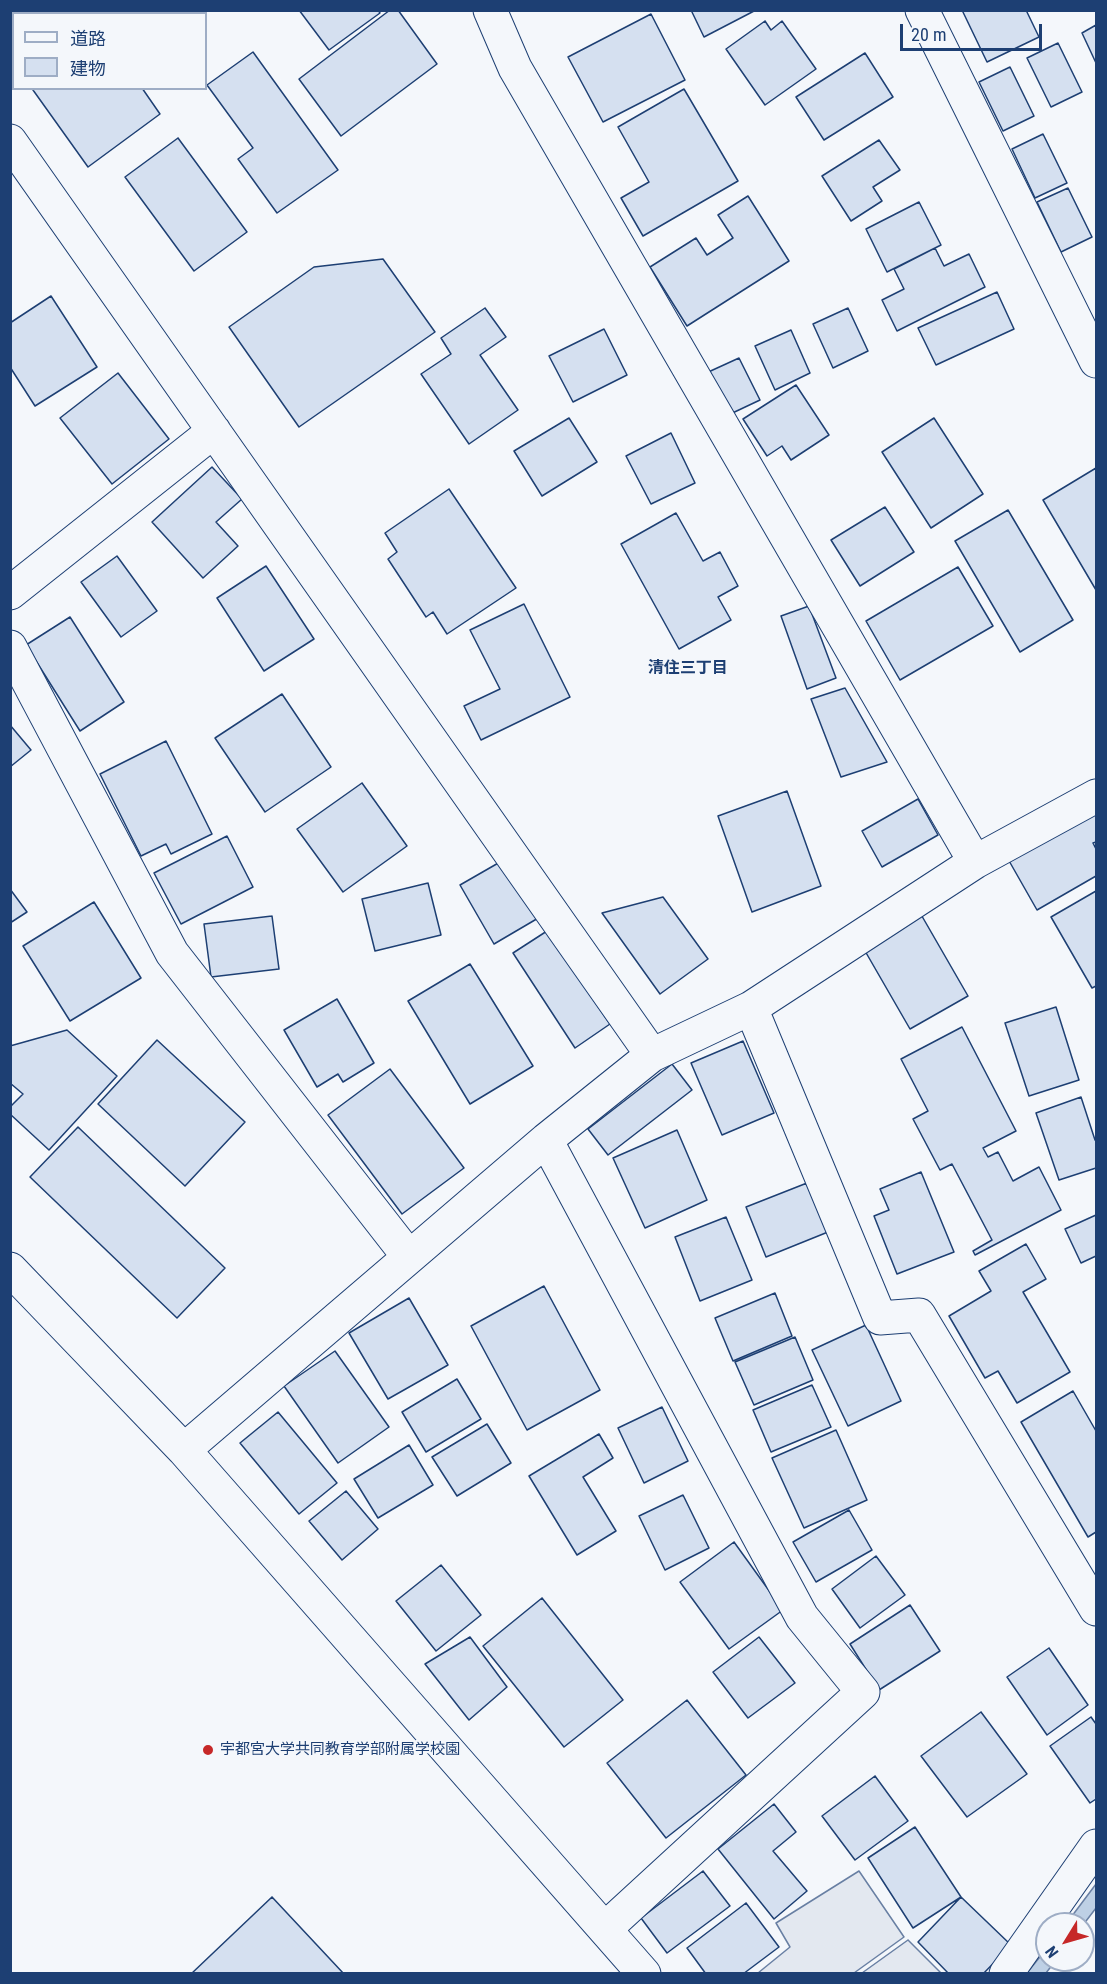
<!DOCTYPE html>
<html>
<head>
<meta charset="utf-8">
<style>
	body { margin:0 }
	#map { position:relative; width:1107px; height:1984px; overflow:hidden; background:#f4f7fb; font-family:"Roboto Condensed","Noto Sans JP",sans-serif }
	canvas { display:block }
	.frame { position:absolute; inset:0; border:12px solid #1d3f73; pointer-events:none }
	.legend { position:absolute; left:12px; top:12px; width:195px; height:78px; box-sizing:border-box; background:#f4f7fb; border:2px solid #9eadc5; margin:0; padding:8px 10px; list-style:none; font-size:18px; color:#1d3f73 }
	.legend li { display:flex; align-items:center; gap:12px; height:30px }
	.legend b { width:30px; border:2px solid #9eadc5 }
	.north { position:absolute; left:1035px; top:1912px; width:60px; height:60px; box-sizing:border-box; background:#f4f7fb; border:2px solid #9eadc5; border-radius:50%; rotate:233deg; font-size:16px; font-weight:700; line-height:24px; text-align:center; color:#1d3f73 }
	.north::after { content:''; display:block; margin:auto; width:21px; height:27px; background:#c62828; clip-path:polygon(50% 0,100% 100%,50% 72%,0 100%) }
	.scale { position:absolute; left:900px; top:24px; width:142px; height:27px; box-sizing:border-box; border:3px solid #1d3f73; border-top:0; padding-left:8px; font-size:18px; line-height:21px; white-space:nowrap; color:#1d3f73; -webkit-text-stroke:4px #f4f7fb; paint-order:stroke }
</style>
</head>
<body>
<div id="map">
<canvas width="1107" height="1984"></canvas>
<div class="frame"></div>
<ul class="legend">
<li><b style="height:8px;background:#f4f7fb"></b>道路</li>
<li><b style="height:16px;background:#d5e0f0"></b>建物</li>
</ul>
<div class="north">N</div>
<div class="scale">20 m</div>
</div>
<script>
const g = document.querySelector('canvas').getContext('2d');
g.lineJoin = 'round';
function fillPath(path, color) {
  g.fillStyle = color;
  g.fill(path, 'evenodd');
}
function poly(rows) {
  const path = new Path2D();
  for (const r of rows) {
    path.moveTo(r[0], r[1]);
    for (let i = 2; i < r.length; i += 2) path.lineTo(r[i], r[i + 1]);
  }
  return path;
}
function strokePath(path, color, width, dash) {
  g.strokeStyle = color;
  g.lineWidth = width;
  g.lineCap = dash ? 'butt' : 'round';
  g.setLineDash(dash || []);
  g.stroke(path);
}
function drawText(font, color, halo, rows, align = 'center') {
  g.font = font + ' "Roboto Condensed","Noto Sans JP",sans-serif';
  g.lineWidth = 4.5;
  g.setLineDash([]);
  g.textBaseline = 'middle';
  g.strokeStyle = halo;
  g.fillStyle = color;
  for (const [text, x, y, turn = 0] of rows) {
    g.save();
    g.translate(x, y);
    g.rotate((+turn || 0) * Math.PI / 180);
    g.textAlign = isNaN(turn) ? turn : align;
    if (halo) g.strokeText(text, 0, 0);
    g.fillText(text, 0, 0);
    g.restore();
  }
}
const parking = poly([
	[859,1871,904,1937,854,1973,758,1973,790,1947,776,1923,859,1871],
	[908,1940,941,1973,862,1973,908,1940]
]);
fillPath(parking, '#e3e8f0');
strokePath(parking, '#687fa3', 1.5);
const water = poly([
	[1096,1884,1096,1908,1083,1925,1066,1924,1096,1884],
	[1047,1948,1047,1960,1056,1960,1046,1973,1027,1973,1047,1948]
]);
fillPath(water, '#bed0e5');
strokePath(water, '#687fa3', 1.5);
const building = poly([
	[10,10,41,10,38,14,14,14,14,37,10,40,10,10],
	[65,10,99,10,101,14,61,14,65,10],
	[123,10,149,10,146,14,126,14,123,10],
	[299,10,378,10,380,13,329,50,299,10],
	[390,10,398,10,437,64,341,136,299,79,390,10],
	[691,10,756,10,704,37,691,10],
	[962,10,1026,10,1039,37,987,62,962,10],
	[651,14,685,80,603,122,568,57,651,14],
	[765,21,771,30,782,21,816,69,765,105,726,49,765,21],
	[1096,25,1096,63,1082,33,1096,25],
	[1058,43,1082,92,1051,107,1027,58,1058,43],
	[253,52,338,170,277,213,238,159,253,148,207,85,253,52],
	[865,53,893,97,824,140,796,97,865,53],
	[1010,67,1034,116,1003,131,979,82,1010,67],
	[35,88,142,88,160,114,88,167,33,90,35,88],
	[684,89,738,181,643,236,621,198,649,182,618,127,684,89],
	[1043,134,1067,183,1035,198,1012,149,1043,134],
	[178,138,247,232,194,271,125,177,178,138],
	[879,140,900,170,873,187,882,201,851,221,822,176,879,140],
	[1068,188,1092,237,1061,252,1037,202,1068,188],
	[748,196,789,261,687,326,650,267,696,238,707,255,733,238,718,215,748,196],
	[919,202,941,245,887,272,866,229,919,202],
	[935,248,944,266,969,254,985,287,897,331,882,300,904,289,894,269,935,248],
	[383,259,435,332,299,427,229,327,314,267,383,259],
	[997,292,1014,329,936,365,918,328,997,292],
	[51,296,97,367,35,406,10,367,10,323,51,296],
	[485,308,506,337,480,355,518,410,469,444,421,374,451,354,441,338,485,308],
	[848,308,868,351,833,368,813,324,848,308],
	[604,329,627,375,573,402,549,356,604,329],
	[791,330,810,373,775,390,755,346,791,330],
	[739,358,760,400,724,417,704,374,739,358],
	[118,373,169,439,112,484,60,418,118,373],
	[796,385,829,435,791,460,782,446,767,456,743,419,796,385],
	[569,418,597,462,542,496,514,451,569,418],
	[934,418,983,494,931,528,882,452,934,418],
	[671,433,695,483,651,504,626,456,671,433],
	[212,467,242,499,216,522,238,546,203,578,152,522,212,467],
	[1096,468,1096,590,1043,500,1096,468],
	[449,489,516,588,447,634,433,612,426,617,388,559,397,552,385,533,449,489],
	[885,507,914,552,860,586,831,540,885,507],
	[1008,510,1073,620,1020,652,955,541,1008,510],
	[676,513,703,561,720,552,738,586,718,597,731,620,679,649,621,544,676,513],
	[117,556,157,611,121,637,81,582,117,556],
	[266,566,314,639,264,671,217,598,266,566],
	[958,567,993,626,900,680,866,621,958,567],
	[524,604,570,697,481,740,464,706,500,689,470,630,524,604],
	[809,606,836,678,807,689,781,616,809,606],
	[70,617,124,702,80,731,26,645,70,617],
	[845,688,887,762,841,777,811,699,845,688],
	[282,694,331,767,265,812,215,738,282,694],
	[10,725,31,750,10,767,10,725],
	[166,741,212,834,171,854,166,844,141,856,100,774,166,741],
	[362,783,407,846,343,892,297,829,362,783],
	[787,791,821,886,752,912,718,816,787,791],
	[918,799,938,835,882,867,862,831,918,799],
	[1096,801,1096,842,1093,843,1096,849,1096,876,1037,910,1004,852,1096,801],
	[227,836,253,887,181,924,154,873,227,836],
	[507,858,540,917,494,944,460,885,507,858],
	[428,883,441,935,375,951,362,899,428,883],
	[10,889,27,912,10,923,10,889],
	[1096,891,1096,986,1092,988,1051,917,1096,891],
	[663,897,708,959,660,994,602,913,663,897],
	[94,902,141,978,70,1021,23,946,94,902],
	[919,911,968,996,910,1029,861,944,919,911],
	[272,916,279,969,211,977,204,924,272,916],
	[547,931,610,1024,575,1048,513,953,547,931],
	[470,964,533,1066,470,1104,408,1001,470,964],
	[337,999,374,1063,343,1082,338,1074,317,1087,284,1030,337,999],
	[1056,1007,1079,1080,1029,1096,1005,1023,1056,1007],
	[962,1027,1016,1131,983,1148,988,1157,998,1152,1013,1181,1039,1167,1061,1210,975,1255,973,1251,992,1240,952,1164,940,1170,913,1119,928,1111,901,1059,962,1027],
	[67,1030,117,1076,49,1150,10,1114,10,1107,23,1094,10,1083,10,1046,67,1030],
	[157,1040,245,1122,185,1186,98,1104,157,1040],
	[743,1041,774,1113,722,1135,691,1063,743,1041],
	[672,1064,692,1090,608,1155,588,1129,672,1064],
	[390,1069,464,1168,402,1214,328,1115,390,1069],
	[1081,1097,1095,1140,1096,1139,1096,1168,1059,1180,1036,1113,1081,1097],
	[78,1127,225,1268,177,1318,30,1177,78,1127],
	[677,1130,707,1200,645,1228,613,1158,677,1130],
	[921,1172,954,1252,897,1274,874,1216,889,1210,880,1189,921,1172],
	[807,1183,828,1232,766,1257,746,1207,807,1183],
	[1096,1215,1096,1256,1081,1263,1065,1229,1096,1215],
	[726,1217,752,1280,700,1301,675,1237,726,1217],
	[1026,1244,1046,1279,1023,1292,1070,1372,1017,1403,998,1371,985,1378,949,1316,991,1291,979,1271,1026,1244],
	[544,1286,600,1390,527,1430,471,1326,544,1286],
	[775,1293,792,1336,733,1361,715,1318,775,1293],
	[409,1298,448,1365,388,1399,349,1333,409,1298],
	[866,1325,901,1401,848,1426,812,1350,866,1325],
	[795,1337,813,1380,754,1405,735,1362,795,1337],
	[335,1351,389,1427,338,1463,284,1386,335,1351],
	[457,1379,481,1419,426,1452,402,1412,457,1379],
	[812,1385,831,1427,771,1452,753,1410,812,1385],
	[1073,1391,1096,1431,1096,1532,1088,1537,1021,1422,1073,1391],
	[662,1407,688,1461,644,1483,618,1428,662,1407],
	[278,1412,337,1483,299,1514,240,1443,278,1412],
	[487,1424,511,1463,457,1496,432,1457,487,1424],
	[836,1430,867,1500,804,1528,772,1458,836,1430],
	[599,1434,613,1458,583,1477,616,1531,577,1555,529,1476,599,1434],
	[409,1445,433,1485,378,1518,354,1479,409,1445],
	[346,1491,378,1529,342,1560,309,1521,346,1491],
	[683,1495,709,1548,665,1570,639,1516,683,1495],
	[849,1510,872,1550,816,1582,793,1542,849,1510],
	[734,1542,783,1610,729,1649,680,1582,734,1542],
	[876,1556,905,1595,860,1628,832,1589,876,1556],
	[441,1565,481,1615,436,1651,396,1601,441,1565],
	[542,1598,623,1700,564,1747,483,1646,542,1598],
	[910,1605,940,1651,879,1690,850,1644,910,1605],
	[470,1637,507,1687,469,1720,425,1664,470,1637],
	[759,1637,795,1683,748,1718,713,1672,759,1637],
	[1049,1648,1088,1705,1047,1735,1007,1677,1049,1648],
	[687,1700,746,1775,666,1838,607,1763,687,1700],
	[981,1712,1027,1774,967,1817,921,1756,981,1712],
	[1091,1717,1096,1724,1096,1799,1090,1803,1050,1746,1091,1717],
	[875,1776,908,1821,855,1860,822,1816,875,1776],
	[774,1804,796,1832,773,1851,807,1891,774,1919,718,1849,774,1804],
	[915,1827,961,1897,913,1928,868,1858,915,1827],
	[703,1871,730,1906,667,1953,641,1918,703,1871],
	[272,1897,344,1974,191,1974,272,1897],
	[961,1897,1011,1945,983,1974,949,1974,918,1942,961,1897],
	[746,1903,779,1947,743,1974,706,1974,687,1948,746,1903]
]);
fillPath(building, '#d5e0f0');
strokePath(building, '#1d3f73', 1.5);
const minor = poly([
	[490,10,515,68,975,862],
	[922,10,1096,361],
	[10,141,652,1055],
	[10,593,214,431],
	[10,647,172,953,409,1257],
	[751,1008,880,1318,919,1315,1096,1609],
	[546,1140,802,1617,863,1692,606,1928],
	[10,1269,184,1450,644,1974],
	[184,1450,546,1140,652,1055,751,1008,975,862,1096,796],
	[1006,1974,1096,1846]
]);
strokePath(minor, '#1d3f73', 35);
strokePath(minor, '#f4f7fb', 33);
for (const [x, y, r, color] of [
	[208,1750,6,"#c62828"]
]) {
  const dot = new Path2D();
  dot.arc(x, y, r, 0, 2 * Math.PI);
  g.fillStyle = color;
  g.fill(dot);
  strokePath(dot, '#f4f7fb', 2);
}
drawText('15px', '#1d3f73', '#f4f7fb', [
	["宇都宮大学共同教育学部附属学校園",220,1750]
], 'left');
drawText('bold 16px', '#1d3f73', '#f4f7fb', [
	["清住三丁目",688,669]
]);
</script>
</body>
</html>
